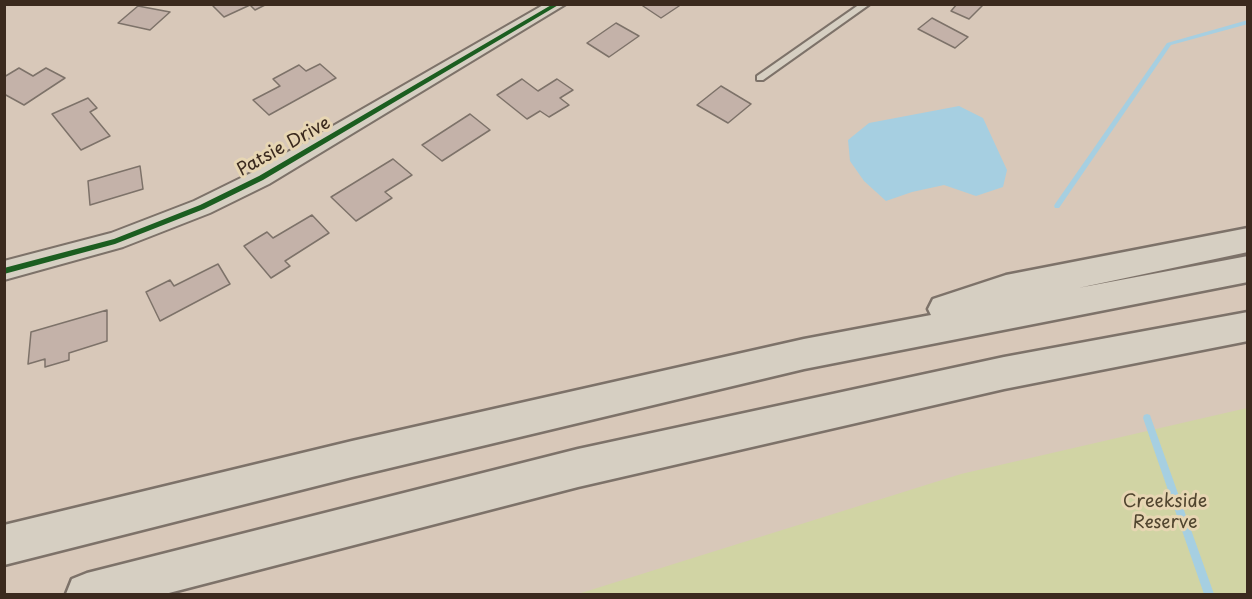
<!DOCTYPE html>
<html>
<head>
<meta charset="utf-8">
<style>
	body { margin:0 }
	#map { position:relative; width:1252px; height:599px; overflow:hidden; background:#d8c8b9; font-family:"Playpen Sans",sans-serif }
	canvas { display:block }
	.frame { position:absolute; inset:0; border:6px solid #3b2a1e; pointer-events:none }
</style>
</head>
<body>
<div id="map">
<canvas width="1252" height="599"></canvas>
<div class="frame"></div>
</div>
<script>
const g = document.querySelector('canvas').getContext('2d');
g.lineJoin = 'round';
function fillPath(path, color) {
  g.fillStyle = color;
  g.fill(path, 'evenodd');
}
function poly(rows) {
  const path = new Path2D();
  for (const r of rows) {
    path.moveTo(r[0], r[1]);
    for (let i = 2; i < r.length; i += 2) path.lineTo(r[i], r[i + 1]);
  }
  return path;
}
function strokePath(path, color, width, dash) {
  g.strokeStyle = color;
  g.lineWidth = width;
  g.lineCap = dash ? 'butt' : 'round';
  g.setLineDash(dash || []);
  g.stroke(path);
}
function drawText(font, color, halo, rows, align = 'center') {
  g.font = font + ' "Playpen Sans",sans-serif';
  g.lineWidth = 6;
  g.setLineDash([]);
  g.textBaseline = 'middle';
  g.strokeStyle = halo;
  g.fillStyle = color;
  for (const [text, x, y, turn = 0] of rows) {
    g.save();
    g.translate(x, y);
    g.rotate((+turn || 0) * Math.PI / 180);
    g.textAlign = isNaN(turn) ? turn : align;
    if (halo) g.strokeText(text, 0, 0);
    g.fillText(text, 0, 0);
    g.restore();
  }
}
fillPath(poly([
	[1247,408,1247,594,578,594,961,474]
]), '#d1d4a4');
fillPath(poly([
	[959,106,983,118,1007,170,1003,187,976,196,944,185,912,192,886,201,864,181,850,161,848,140,869,123]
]), '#a6cfe1');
fillPath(poly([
	[1248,20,1248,24,1171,45,1059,208,1055,208,1054,206,1055,204,1167,43,1248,20],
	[1147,414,1150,415,1151,418,1214,594,1204,594,1143,418,1144,415,1147,414]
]), '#a6cfe1');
const building = poly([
	[217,4,267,4,255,10,250,5,224,17,213,6,217,4],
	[640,4,682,4,661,18,640,4],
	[957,4,982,4,983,5,969,19,951,11,957,4],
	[138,6,170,12,150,30,118,23,138,6],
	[932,18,968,37,955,48,918,29,932,18],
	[616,23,639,36,609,57,587,43,616,23],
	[320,64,336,78,269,115,253,100,280,86,273,79,299,65,306,71,320,64],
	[19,68,33,76,46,68,65,78,24,105,4,94,4,77,19,68],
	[522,79,538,91,557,79,573,90,560,98,569,105,549,117,540,111,527,119,497,95,522,79],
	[721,86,751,104,728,123,697,105,721,86],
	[88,98,97,108,90,112,110,136,81,150,52,114,88,98],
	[470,114,490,130,442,161,422,145,470,114],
	[393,159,412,175,385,192,392,198,356,221,331,197,393,159],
	[140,166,143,189,90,205,88,181,140,166],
	[312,215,329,233,285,261,290,266,271,278,244,246,267,232,273,238,312,215],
	[218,264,230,284,160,321,146,292,170,280,174,286,218,264],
	[107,310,107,341,69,353,69,360,45,367,45,359,28,364,31,332,107,310]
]);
fillPath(building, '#c4b2a9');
strokePath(building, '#7d7269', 1.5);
const lane = poly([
	[860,4,870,4,763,80,757,80,757,76,860,4]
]);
const street = poly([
	[545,4,566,4,269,184,210,213,123,247,4,280,4,261,111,233,194,201,253,172,545,4]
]);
const highway = poly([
	[1248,228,1248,252,1078,288,1248,256,1248,282,804,369,352,477,4,565,4,525,352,441,804,339,931,315,928,309,933,299,1006,275,1248,228],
	[1248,312,1248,341,1004,389,578,487,165,594,66,594,72,579,87,573,578,449,1004,357,1248,312]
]);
strokePath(lane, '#7d7269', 4);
strokePath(street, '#7d7269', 4);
strokePath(highway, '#7d7269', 5);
fillPath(lane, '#d6cfc2');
fillPath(street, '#d6cfc2');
fillPath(highway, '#d6cfc2');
fillPath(poly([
	[553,4,560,4,263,180,204,209,115,244,4,274,4,268,114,239,200,205,259,176,553,4]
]), '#1b5e20');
drawText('18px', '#3b2a1e', '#e7d6b3', [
	["Patsie Drive",284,147,-29]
]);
drawText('18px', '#51452f', '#e7d6b3', [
	["Creekside",1165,502],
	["Reserve",1165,523]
]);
</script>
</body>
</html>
